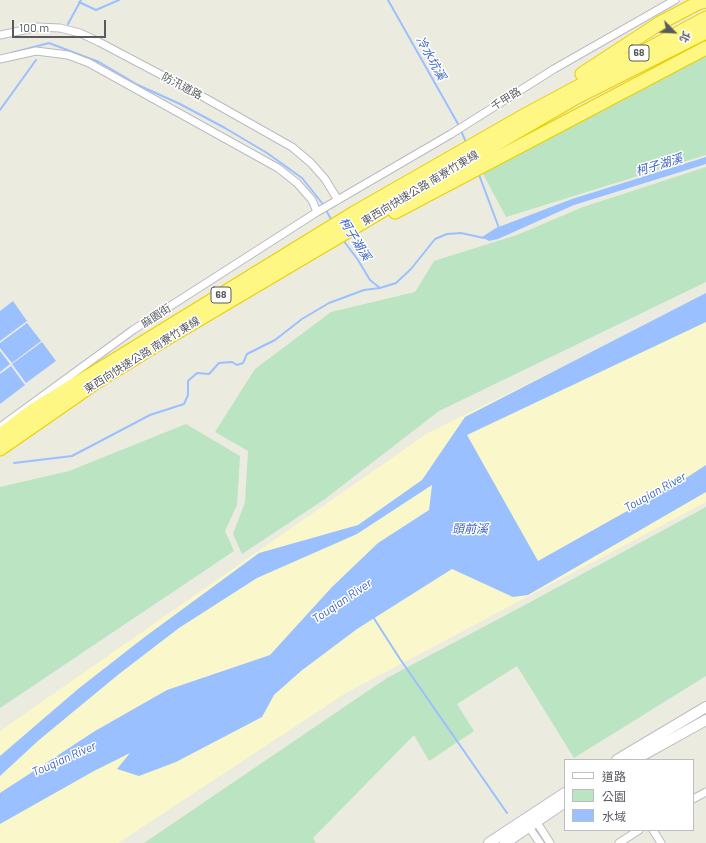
<!DOCTYPE html>
<html>
<head>
<meta charset="utf-8">
<style>
	body { margin:0 }
	#map { position:relative; width:706px; height:843px; overflow:hidden; background:#ecebdf; font-family:Barlow,"Noto Sans TC",sans-serif }
	canvas { display:block }
	.legend { position:absolute; left:564px; top:759px; width:130px; height:72px; box-sizing:border-box; background:#fff; border:1px solid #bcbdbf; margin:0; padding:5px 7px; list-style:none; font-size:12px; color:#585a60 }
	.legend li { display:flex; align-items:center; gap:8px; height:20px }
	.legend b { width:20px; border:1px solid #bcbdbf }
	.north { position:absolute; left:654px; top:12px; width:40px; height:40px; -webkit-text-stroke:3px #fff; paint-order:stroke; rotate:114deg; font-size:11px; font-weight:700; line-height:16px; text-align:center; color:#585a60 }
	.north::after { content:''; display:block; margin:auto; width:14px; height:18px; background:#585a60; clip-path:polygon(50% 0,100% 100%,50% 72%,0 100%) }
	.scale { position:absolute; left:12px; top:20px; width:94px; height:18px; box-sizing:border-box; border:2px solid #585a60; border-top:0; padding-left:5px; font-size:12px; line-height:14px; white-space:nowrap; color:#585a60; -webkit-text-stroke:3px #fff; paint-order:stroke }
</style>
</head>
<body>
<div id="map">
<canvas width="706" height="843"></canvas>
<ul class="legend">
<li><b style="height:5px;background:#fff"></b>道路</li>
<li><b style="height:11px;background:#bae4c2"></b>公園</li>
<li><b style="height:11px;background:#9bc0ff"></b>水域</li>
</ul>
<div class="north">北</div>
<div class="scale">100 m</div>
</div>
<script>
const g = document.querySelector('canvas').getContext('2d');
g.lineJoin = 'round';
function fillPath(path, color) {
  g.fillStyle = color;
  g.fill(path, 'evenodd');
}
function poly(rows) {
  const path = new Path2D();
  for (const r of rows) {
    path.moveTo(r[0], r[1]);
    for (let i = 2; i < r.length; i += 2) path.lineTo(r[i], r[i + 1]);
  }
  return path;
}
function strokePath(path, color, width, dash) {
  g.strokeStyle = color;
  g.lineWidth = width;
  g.lineCap = dash ? 'butt' : 'round';
  g.setLineDash(dash || []);
  g.stroke(path);
}
function drawText(font, color, halo, rows, align = 'center') {
  g.font = font + ' Barlow,"Noto Sans TC",sans-serif';
  g.lineWidth = 3;
  g.setLineDash([]);
  g.textBaseline = 'middle';
  g.strokeStyle = halo;
  g.fillStyle = color;
  for (const [text, x, y, turn = 0] of rows) {
    g.save();
    g.translate(x, y);
    g.rotate((+turn || 0) * Math.PI / 180);
    g.textAlign = isNaN(turn) ? turn : align;
    if (halo) g.strokeText(text, 0, 0);
    g.fillText(text, 0, 0);
    g.restore();
  }
}
fillPath(poly([
	[706,56,706,155,506,217,483,174,542,140,646,83],
	[706,167,706,282,439,411,325,499,242,554,233,534,245,502,248,451,215,432,255,369,331,312,415,292,434,261,517,235,583,207],
	[186,424,240,456,237,505,225,531,234,551,0,708,0,487,69,471],
	[706,507,706,676,574,758,517,666,457,704,474,731,429,761,414,735,313,838,316,843,144,843,387,678,523,606]
]), '#bae4c2');
fillPath(poly([
	[706,296,706,502,346,693,118,843,0,843,0,731,428,433]
]), '#faf8cb');
fillPath(poly([
	[706,157,706,164,574,205,498,239,489,241,482,237,496,228,572,199],
	[706,293,706,322,467,435,538,561,686,478,706,465,706,492,528,595,513,597,452,569,357,629,301,671,274,695,262,717,176,762,139,776,117,769,130,753,94,771,0,824,0,793,95,731,167,690,270,655,332,587,378,543,429,510,432,485,357,534,257,578,179,628,119,674,39,740,0,776,0,756,78,689,142,639,259,553,358,525,422,480,465,417],
	[13,301,27,321,0,341,0,311],
	[27,323,41,341,12,363,0,348,0,343],
	[42,342,56,361,26,383,12,364],
	[0,351,10,364,0,372],
	[11,366,25,385,0,404,0,374]
]), '#9bc0ff');
strokePath(poly([
	[388,0,458,124],
	[79,2,96,10,119,0],
	[68,24,81,0],
	[11,53,49,43,99,62,138,85,180,104,225,128,267,153,302,178,322,203,332,221],
	[0,110,36,60],
	[461,131,466,142],
	[478,172,499,228],
	[343,240,358,260,370,280,380,288,396,283,411,269,435,239,447,234,461,233,484,238],
	[14,463,72,456,150,415,184,404,188,395,188,381,197,373,209,374,219,363,232,362,237,365,243,363,247,354,275,340,302,319,329,303,364,290,380,288],
	[373,617,400,659,507,813]
]), '#9bc0ff', 2);
const street = poly([
	[0,35,38,27,60,28,80,33,99,42,207,99,292,147,311,163,325,179,338,200],
	[0,59,36,51,68,55,89,63,278,168,297,183,312,200,317,212],
	[0,427,133,330,317,212,451,134,554,69,675,0],
	[693,799,706,792],
	[534,818,550,843],
	[526,823,540,843],
	[653,830,661,843],
	[619,843,639,830]
]);
const secondary = poly([
	[617,760,706,707],
	[634,760,706,720],
	[489,843,565,793],
	[505,843,565,802]
]);
const highway = poly([
	[582,74,660,23,698,3,706,1],
	[395,212,706,48],
	[0,435,35,409,354,213,527,114,706,18],
	[0,449,98,381,169,337,453,169,577,97,706,32]
]);
strokePath(street, '#babbc1', 9);
strokePath(secondary, '#bcbdc5', 12);
strokePath(highway, '#eacf00', 15);
strokePath(street, '#fff', 7);
strokePath(secondary, '#fff', 10);
strokePath(highway, '#fef783', 13);
for (const [x, y, w] of [
	[639,53,20],
	[221,295,20]
]) {
  const box = new Path2D();
  box.roundRect(x - w / 2, y - 8, w, 16, 3);
  g.fillStyle = '#fff';
  g.fill(box);
  strokePath(box, '#585a60', 1);
}
drawText('bold 10px', '#585a60', null, [
	["68",639,53],
	["68",221,295]
]);
drawText('11px', '#585a60', '#fff', [
	["防汛道路",182,86,28],
	["千甲路",506,99,-32],
	["東西向快速公路 南寮竹東線",420,188,-31],
	["麻園街",156,316,-33],
	["東西向快速公路 南寮竹東線",142,355,-32]
]);
drawText('italic 12px', '#3d64c3', '#fff', [
	["冷水坑溪",431,58,61],
	["柯子湖溪",659,165,-17],
	["柯子湖溪",355,239,58],
	["Touqian River",655,492,-29],
	["頭前溪",470,529],
	["Touqian River",342,601,-34],
	["Touqian River",64,759,-24]
]);
</script>
</body>
</html>
